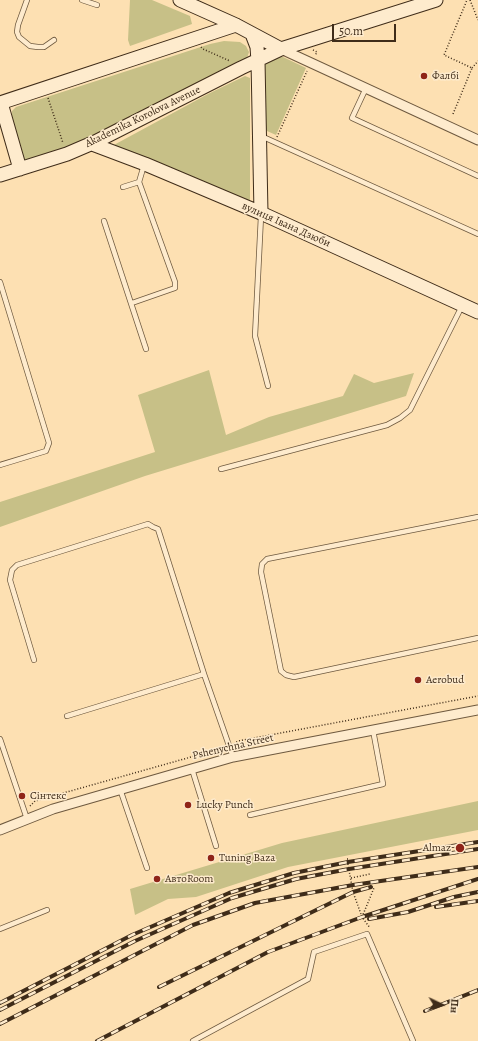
<!DOCTYPE html>
<html>
<head>
<meta charset="utf-8">
<style>
	body { margin:0 }
	#map { position:relative; width:478px; height:1041px; overflow:hidden; background:#fde0b2; font-family:Alegreya,serif }
	canvas { display:block }
	.north { position:absolute; left:422px; top:985px; width:40px; height:40px; -webkit-text-stroke:3px #feebcd; paint-order:stroke; rotate:94deg; font-size:11px; font-weight:700; line-height:16px; text-align:center; color:#3f2c19 }
	.north::after { content:''; display:block; margin:auto; width:14px; height:18px; background:#3f2c19; clip-path:polygon(50% 0,100% 100%,50% 72%,0 100%) }
	.scale { position:absolute; left:332px; top:24px; width:64px; height:18px; box-sizing:border-box; border:2px solid #3f2c19; border-top:0; padding-left:5px; font-size:12px; line-height:14px; white-space:nowrap; color:#3f2c19; -webkit-text-stroke:3px #feebcd; paint-order:stroke }
</style>
</head>
<body>
<div id="map">
<canvas width="478" height="1041"></canvas>
<div class="north">Пн</div>
<div class="scale">50 m</div>
</div>
<script>
const g = document.querySelector('canvas').getContext('2d');
g.lineJoin = 'round';
function fillPath(path, color) {
  g.fillStyle = color;
  g.fill(path, 'evenodd');
}
function poly(rows) {
  const path = new Path2D();
  for (const r of rows) {
    path.moveTo(r[0], r[1]);
    for (let i = 2; i < r.length; i += 2) path.lineTo(r[i], r[i + 1]);
  }
  return path;
}
function strokePath(path, color, width, dash) {
  g.strokeStyle = color;
  g.lineWidth = width;
  g.lineCap = dash ? 'butt' : 'round';
  g.setLineDash(dash || []);
  g.stroke(path);
}
function drawText(font, color, halo, rows, align = 'center') {
  g.font = font + ' Alegreya,serif';
  g.lineWidth = 3;
  g.setLineDash([]);
  g.textBaseline = 'middle';
  g.strokeStyle = halo;
  g.fillStyle = color;
  for (const [text, x, y, turn = 0] of rows) {
    g.save();
    g.translate(x, y);
    g.rotate((+turn || 0) * Math.PI / 180);
    g.textAlign = isNaN(turn) ? turn : align;
    if (halo) g.strokeText(text, 0, 0);
    g.fillText(text, 0, 0);
    g.restore();
  }
}
fillPath(poly([
	[130,0,152,0,190,16,192,24,130,46,128,40],
	[224,41,240,42,246,46,249,52,247,58,65,150,27,160,23,159,12,117,12,111,16,107,210,44],
	[278,56,283,57,306,68,276,135,267,131,264,123,262,62],
	[245,76,250,78,250,200,246,202,112,146,208,94],
	[209,370,226,435,269,417,343,396,354,374,374,383,414,373,406,396,145,476,0,527,0,502,155,452,138,395],
	[478,801,478,830,288,867,196,897,168,899,135,915,130,889,282,843]
]), '#c7c087');
const lane = poly([
	[27,0,18,25,17,32,19,37,30,46,38,47,44,47,54,40],
	[82,0,97,5],
	[366,88,352,118,478,176],
	[261,136,478,234],
	[123,187,139,182],
	[261,216,255,336,268,386],
	[104,221,146,349],
	[0,282,49,443,46,451,0,465],
	[132,303,175,288,175,282,139,182,144,165],
	[221,469,387,425,400,418,410,410,462,306],
	[478,517,267,559,262,564,261,572,281,671,286,675,294,677,478,638],
	[34,660,10,580,12,570,17,565,148,524,153,527,158,529,204,674,233,757],
	[67,716,204,674],
	[0,739,27,819],
	[192,769,216,846],
	[120,789,147,868],
	[250,815,383,784,373,730],
	[0,929,47,910],
	[193,1041,308,979,314,952,367,934,413,1041]
]);
const street = poly([
	[281,49,478,140],
	[0,830,53,809,233,757,478,710]
]);
const secondary = poly([
	[180,0,236,25,281,49],
	[252,34,257,47,258,61,261,213],
	[0,103,236,25],
	[1,103,20,169],
	[92,144,145,164,261,213,478,312],
	[0,175,67,154,95,142,241,68,281,49,436,0]
]);
strokePath(lane, '#6e593f', 6);
strokePath(street, '#6e593f', 11);
strokePath(secondary, '#3f2c19', 15);
strokePath(poly([
	[470,0,478,20],
	[201,47,203,49,230,61],
	[313,50,317,52,315,56],
	[472,68,478,61],
	[48,98,63,143],
	[453,114,472,68,444,55,467,0],
	[277,137,307,71],
	[234,744,238,741,478,696],
	[30,806,35,801,223,748],
	[348,859,347,859,353,892,362,917,370,928],
	[351,878,370,874],
	[362,917,374,888]
]), '#3f2c19', 1.5, [1, 2]);
strokePath(lane, '#feebcd', 4.5);
strokePath(street, '#feebcd', 9);
strokePath(secondary, '#feebcd', 13);
const rail = poly([
	[436,907,478,901],
	[369,919,408,912,454,897,478,892],
	[159,987,353,892,371,887],
	[0,1003,132,935,229,893,294,873,348,862,478,842],
	[0,1010,135,941,232,898,296,879,349,869,478,849],
	[425,1011,478,990],
	[0,1024,193,925,255,903,353,885,478,867],
	[97,1041,268,952,362,917,478,879]
]);
strokePath(rail, '#3f2c19', 4);
strokePath(rail, '#feebcd', 2.5, [8]);
for (const [x, y, r, color] of [
	[424,76,4,"#8f2418"],
	[418,680,4,"#8f2418"],
	[22,796,4,"#8f2418"],
	[188,805,4,"#8f2418"],
	[460,848,5,"#8f2418"],
	[211,858,4,"#8f2418"],
	[157,879,4,"#8f2418"]
]) {
  const dot = new Path2D();
  dot.arc(x, y, r, 0, 2 * Math.PI);
  g.fillStyle = color;
  g.fill(dot);
  strokePath(dot, '#feebcd', 1.5);
}
drawText('11px', '#3f2c19', '#feebcd', [
	["Фалбі",432,76],
	["Aerobud",426,680],
	["Сінтекс",30,796],
	["Lucky Punch",196,805],
	["Almaz",451,848,"right"],
	["Tuning Baza",219,858],
	["АвтоRoom",165,879]
], 'left');
drawText('11px', '#3f2c19', '#feebcd', [
	["Akademika Korolova Avenue",143,117,-26],
	["вулиця Івана Дзюби",286,225,24],
	["Pshenychna Street",233,747,-13]
]);
</script>
</body>
</html>
